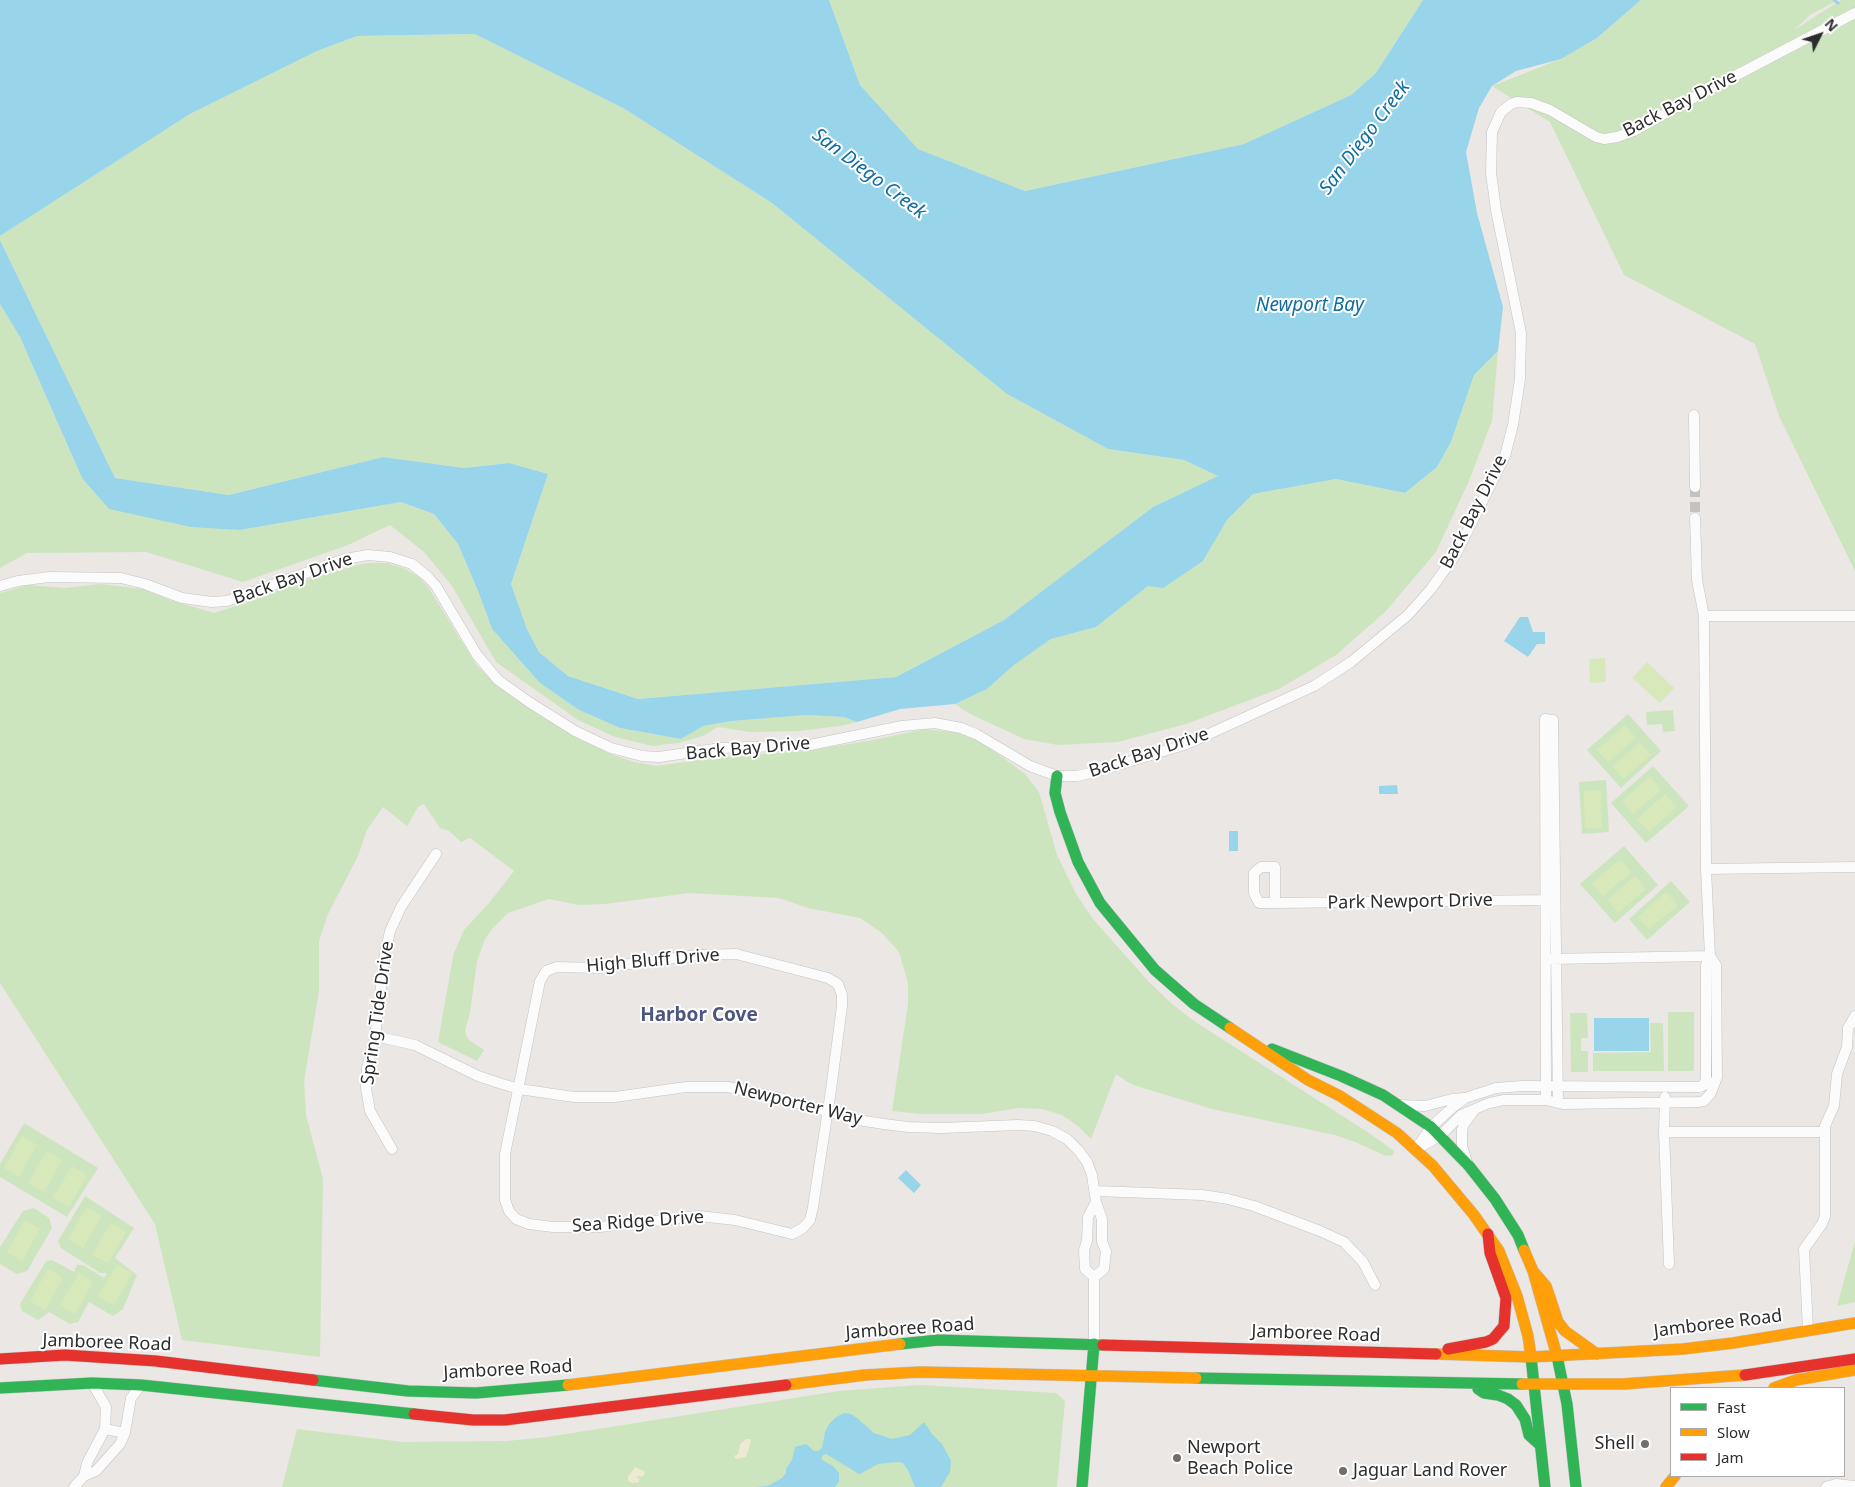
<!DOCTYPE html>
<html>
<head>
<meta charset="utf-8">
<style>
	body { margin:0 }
	#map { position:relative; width:1855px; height:1487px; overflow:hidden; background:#eae7e4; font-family:"Noto Sans",sans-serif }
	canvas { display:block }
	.legend { position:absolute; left:1670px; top:1387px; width:175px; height:90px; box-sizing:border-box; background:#fff; border:1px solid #ababab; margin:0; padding:6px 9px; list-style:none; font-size:15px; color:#2d2d2d }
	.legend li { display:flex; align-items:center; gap:10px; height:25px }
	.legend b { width:25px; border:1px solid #ababab }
	.north { position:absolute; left:1795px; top:10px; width:50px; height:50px; -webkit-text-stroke:4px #fff; paint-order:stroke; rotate:49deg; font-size:14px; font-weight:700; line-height:20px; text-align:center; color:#2d2d2d }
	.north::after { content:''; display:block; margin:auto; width:18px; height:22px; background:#2d2d2d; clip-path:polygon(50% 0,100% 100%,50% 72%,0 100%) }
</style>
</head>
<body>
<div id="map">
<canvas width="1855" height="1487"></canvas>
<ul class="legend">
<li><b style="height:6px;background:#30b455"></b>Fast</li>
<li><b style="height:6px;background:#ff9f0a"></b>Slow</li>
<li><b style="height:6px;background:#e5322d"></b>Jam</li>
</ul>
<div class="north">N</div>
</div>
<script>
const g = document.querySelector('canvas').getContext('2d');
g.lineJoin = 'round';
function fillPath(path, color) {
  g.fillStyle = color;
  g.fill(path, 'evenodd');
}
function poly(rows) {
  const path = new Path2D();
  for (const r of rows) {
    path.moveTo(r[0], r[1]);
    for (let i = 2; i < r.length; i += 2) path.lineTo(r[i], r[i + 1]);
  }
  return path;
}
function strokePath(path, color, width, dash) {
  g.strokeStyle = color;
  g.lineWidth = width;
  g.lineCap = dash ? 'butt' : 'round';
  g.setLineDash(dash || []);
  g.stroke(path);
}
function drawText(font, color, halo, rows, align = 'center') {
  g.font = font + ' "Noto Sans",sans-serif';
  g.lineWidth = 4;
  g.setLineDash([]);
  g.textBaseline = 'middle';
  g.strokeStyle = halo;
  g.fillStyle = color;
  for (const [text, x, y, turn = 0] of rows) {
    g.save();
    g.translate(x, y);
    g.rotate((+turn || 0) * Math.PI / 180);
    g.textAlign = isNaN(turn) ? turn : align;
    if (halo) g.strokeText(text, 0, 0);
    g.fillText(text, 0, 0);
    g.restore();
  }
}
fillPath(poly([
	[829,0,1423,0,1376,73,1351,95,1244,144,1025,191,918,149,860,85],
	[1641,0,1838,0,1810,15,1794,30,1841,0,1855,0,1855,571,1779,416,1755,344,1624,275,1550,122,1492,86,1561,59,1597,38],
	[475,34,623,108,772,203,1007,394,1108,449,1184,460,1219,476,1153,507,1004,620,896,677,638,699,568,676,539,652,527,629,511,584,548,474,509,463,464,468,383,457,229,495,115,478,0,240,0,236,190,114,317,51,357,36],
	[0,304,20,337,82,478,240,530,401,502,434,514,458,544,478,591,492,629,540,683,579,710,620,728,681,739,703,726,732,721,806,715,844,717,857,722,840,726,799,731,750,732,718,727,703,736,678,743,652,746,615,737,578,720,496,662,452,586,424,552,390,525,348,545,243,582,146,552,27,553,0,568],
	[1498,351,1492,421,1468,483,1436,552,1386,611,1336,655,1279,689,1186,724,1118,742,1058,745,1024,739,968,713,955,704,987,689,1014,665,1051,639,1096,627,1148,586,1203,561,1227,520,1253,494,1336,479,1405,493,1437,467,1451,442,1474,375],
	[369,563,387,563,403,568,418,576,428,587,477,666,506,692,579,739,613,755,634,762,657,766,726,756,806,751,873,740,925,729,962,733,986,745,1025,774,1039,792,1057,855,1076,894,1093,919,1148,981,1172,1004,1197,1023,1369,1133,1394,1151,1393,1155,1386,1156,1355,1142,1335,1135,1212,1109,1140,1087,1129,1083,1116,1074,1091,1139,1078,1126,1062,1115,1042,1109,1018,1108,982,1114,920,1114,892,1111,908,1004,908,983,899,952,882,933,860,918,808,908,779,898,689,893,605,904,578,905,549,899,508,913,492,929,485,939,477,961,470,1013,465,1030,466,1035,469,1040,484,1050,477,1061,438,1042,449,979,454,953,464,930,489,903,514,871,470,838,461,842,449,831,440,828,424,804,418,807,407,826,383,807,367,830,358,856,328,914,319,941,319,991,304,1081,306,1115,323,1179,320,1357,182,1340,155,1224,0,983,0,593,27,585,65,588,100,584,143,589,170,600,214,613,248,602,290,585,357,565],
	[1673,710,1675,731,1663,732,1662,724,1647,725,1646,712],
	[1628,714,1661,751,1621,788,1587,750],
	[1653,766,1689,806,1646,843,1611,803],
	[1606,780,1609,832,1582,834,1579,782],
	[1624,846,1658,885,1615,923,1580,884],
	[1671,881,1690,902,1647,940,1629,919],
	[1668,1012,1694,1012,1694,1071,1668,1071],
	[1570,1013,1587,1013,1588,1038,1581,1038,1581,1051,1588,1051,1588,1072,1571,1072],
	[1650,1023,1663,1023,1664,1071,1593,1071,1593,1053,1651,1052],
	[24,1123,98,1168,67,1217,0,1177,0,1164],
	[85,1196,134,1228,115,1258,137,1275,123,1309,113,1316,89,1302,78,1322,70,1324,49,1312,38,1320,22,1311,20,1304,46,1261,52,1260,74,1272,77,1265,83,1265,104,1278,107,1273,100,1273,61,1248,58,1241],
	[34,1208,49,1218,52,1228,27,1271,17,1274,0,1264,0,1247,23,1211],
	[1855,1241,1855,1302,1837,1306],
	[920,1385,1056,1393,1065,1401,1057,1487,282,1487,297,1429,403,1442,507,1441,547,1437,839,1391]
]), '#cde5be');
fillPath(poly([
	[746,1439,750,1439,751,1442,746,1457,736,1459,734,1456,738,1454,740,1444],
	[635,1467,644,1471,645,1473,642,1477,639,1476,636,1477,639,1479,639,1482,632,1483,628,1481,628,1477]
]), '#eee9d2');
fillPath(poly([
	[1605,658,1606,682,1590,683,1589,659],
	[1647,662,1674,688,1660,703,1632,678],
	[1625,725,1636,738,1608,762,1597,750],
	[1640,742,1651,755,1623,779,1612,766],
	[1650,777,1661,790,1633,814,1622,801],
	[1601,790,1602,828,1585,828,1584,791],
	[1665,794,1677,807,1649,832,1637,819],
	[1620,859,1631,872,1603,896,1592,883],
	[1635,876,1646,889,1618,913,1607,900],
	[1666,892,1678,905,1649,929,1638,917],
	[22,1136,37,1145,19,1177,4,1168],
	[47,1151,62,1160,44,1192,28,1183],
	[72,1166,87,1175,69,1207,53,1198],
	[87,1207,101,1216,83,1248,68,1239],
	[25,1220,40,1229,22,1261,7,1252],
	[111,1223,126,1232,108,1263,92,1255],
	[117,1265,132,1273,114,1305,98,1296],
	[48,1269,63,1278,45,1310,30,1301],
	[79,1273,93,1282,75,1314,60,1305]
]), '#d7e9bb');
fillPath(poly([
	[0,0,829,0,860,85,918,149,1025,191,1244,144,1351,95,1376,73,1423,0,1641,0,1597,38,1561,59,1516,71,1492,86,1479,108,1466,152,1477,213,1503,307,1498,351,1474,375,1451,442,1437,467,1405,493,1336,479,1253,494,1227,520,1203,561,1163,588,1148,586,1096,627,1051,639,1014,665,987,689,955,704,900,709,857,722,844,717,806,715,732,721,703,726,681,739,620,728,579,710,540,683,492,629,478,591,458,544,434,514,401,502,240,530,191,527,109,509,82,478,20,337,0,304,0,240,115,478,229,495,383,457,464,468,509,463,548,474,511,584,527,629,539,652,568,676,638,699,896,677,1004,620,1153,507,1218,476,1184,460,1108,449,1007,394,772,203,623,108,475,34,357,36,317,51,190,114,0,236],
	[1520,617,1528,617,1533,632,1545,632,1545,644,1537,644,1528,657,1504,641],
	[1397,785,1398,794,1379,794,1379,786],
	[1229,831,1238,831,1238,851,1229,851],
	[1594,1018,1649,1018,1649,1051,1594,1051],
	[906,1170,921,1185,914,1193,898,1178],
	[844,1413,851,1414,857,1418,874,1433,892,1439,910,1435,924,1422,932,1434,942,1444,951,1461,950,1472,941,1487,915,1487,908,1470,903,1463,898,1462,878,1464,862,1473,859,1474,826,1454,822,1456,822,1460,833,1466,839,1473,839,1482,835,1487,756,1487,768,1486,782,1478,786,1473,786,1469,792,1460,795,1447,806,1444,814,1451,818,1451,822,1448,825,1432,829,1424,836,1417]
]), '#98d5eb');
strokePath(poly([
	[1834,0,1838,3]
]), '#98d5eb', 3);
strokePath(poly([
	[1695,487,1695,518]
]), '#c4c2bf', 10, [10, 5]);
const street = poly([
	[1694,415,1695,487],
	[0,586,18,581,49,577,121,578,145,584,182,598,212,602,227,601,345,559,368,555,390,557,412,564,428,577,436,586,477,655,498,680,529,702,575,731,611,748,642,756,659,757,721,748,810,745,902,726,935,723,961,728,976,734,1030,766,1057,776,1077,776,1095,772,1187,744,1314,686,1351,662,1408,615,1431,589,1456,554,1505,456,1513,425,1520,379,1521,333,1496,210,1491,173,1492,132,1501,112,1511,104,1517,102,1531,103,1550,110,1596,137,1604,139,1617,137,1636,130,1689,100,1855,13],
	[1704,616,1855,616],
	[1706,869,1855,867],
	[1275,903,1275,867,1261,867,1254,873,1254,893,1259,903,1275,903,1550,900],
	[736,954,828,978,838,984,842,995,842,1006,831,1090,813,1207,810,1220,803,1228,792,1234,735,1220,699,1216,600,1227,553,1227,529,1224,516,1219,509,1211,505,1200,505,1154,540,981,546,971,557,967,599,968,698,955,736,954],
	[1551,959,1710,956],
	[375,1036,415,1045,478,1076,499,1083,519,1089,574,1097,615,1097,686,1087,728,1087,780,1098,858,1120,884,1124,908,1127,941,1128,1018,1125,1035,1126,1052,1131,1067,1139,1079,1151,1087,1162,1092,1175,1096,1202],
	[1665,1097,1664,1132,1669,1264],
	[1546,1100,1545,719,1553,720,1558,1102],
	[1400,1105,1425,1106,1452,1099,1464,1098],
	[1664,1132,1825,1132],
	[1420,1147,1440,1136,1461,1115,1489,1103,1504,1100,1546,1100,1563,1104,1698,1102,1704,1101,1711,1093,1717,1077,1716,965,1710,956],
	[392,1149,370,1111,366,1088,367,1068,375,1036,385,954,390,931,401,907,436,854],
	[1416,1149,1431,1127,1452,1108,1465,1098,1496,1088,1522,1086,1699,1087,1704,1085,1706,1078,1706,965,1710,956,1706,869,1704,616,1697,580,1695,518],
	[1467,1162,1462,1146,1462,1130,1464,1124,1475,1109],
	[1096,1191,1202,1195,1228,1199,1254,1206,1320,1231,1344,1242,1363,1262,1375,1285],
	[1096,1202,1102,1219,1102,1242,1106,1251,1104,1269,1094,1277,1085,1269,1084,1250,1087,1241,1088,1217,1096,1202],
	[1094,1277,1094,1344],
	[1808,1330,1804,1249,1822,1224,1825,1216,1825,1126,1834,1106,1837,1074,1847,1047,1848,1028,1855,1016],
	[105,1429,125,1433],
	[84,1476,87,1463,105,1429,106,1407,92,1383],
	[74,1487,84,1476,96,1471,120,1444,125,1433,131,1398,141,1385],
	[1826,1487,1836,1484,1855,1486]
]);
const fast = poly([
	[1057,776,1055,793,1060,812,1078,862,1100,903,1155,970,1194,1004,1230,1028],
	[1272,1049,1341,1076,1383,1095,1431,1127,1469,1166,1495,1199,1518,1235,1524,1250],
	[900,1344,938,1340,1103,1345],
	[1557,1356,1567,1404,1576,1487],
	[1531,1357,1545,1487],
	[1196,1378,1522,1384],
	[313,1380,408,1391,476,1393,568,1385],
	[0,1388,92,1383,141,1385,414,1414],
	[1478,1389,1484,1393,1498,1395,1508,1399,1516,1405,1525,1419,1529,1435,1540,1445],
	[1082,1487,1094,1344]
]);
const slow = poly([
	[1230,1028,1308,1080,1340,1096,1397,1133,1433,1166,1474,1215,1499,1251,1517,1296,1528,1336,1531,1357],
	[1524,1250,1533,1271,1557,1356],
	[1533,1271,1546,1286,1558,1322,1565,1331,1597,1354],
	[1436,1354,1531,1357,1683,1349,1733,1343,1855,1323],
	[1522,1384,1623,1384,1745,1375],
	[568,1385,900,1344],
	[786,1385,865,1375,920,1372,1196,1378],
	[1774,1388,1796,1380,1855,1370],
	[1666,1487,1675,1476]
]);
const jam = poly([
	[1103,1345,1436,1354],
	[1448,1349,1486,1342,1493,1339,1504,1326,1506,1298,1490,1253,1488,1234],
	[0,1359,65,1355,156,1361,313,1380],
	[1745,1375,1855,1359],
	[414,1414,473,1420,505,1420,786,1385]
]);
strokePath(street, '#c4c3c4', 11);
strokePath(fast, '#c4c3c4', 12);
strokePath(slow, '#c4c3c4', 12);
strokePath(jam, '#c4c3c4', 12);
strokePath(street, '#fcfbfb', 10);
strokePath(fast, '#30b455', 11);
strokePath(slow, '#ff9f0a', 11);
strokePath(jam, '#e5322d', 11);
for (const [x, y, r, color] of [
	[1645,1444,5,"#6f6e6d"],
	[1177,1458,5,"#6f6e6d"],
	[1343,1471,5,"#6f6e6d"]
]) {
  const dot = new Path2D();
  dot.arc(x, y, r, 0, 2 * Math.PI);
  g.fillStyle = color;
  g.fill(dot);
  strokePath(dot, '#fff', 2);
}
drawText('18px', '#2d2d2d', '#fff', [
	["Back Bay Drive",1680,104,-27],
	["Back Bay Drive",1474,512,-63],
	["Back Bay Drive",293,579,-19],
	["Back Bay Drive",748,749,-5],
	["Back Bay Drive",1149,753,-18],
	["Park Newport Drive",1410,902,-1],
	["High Bluff Drive",653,961,-5],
	["Spring Tide Drive",378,1013,-82],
	["Newporter Way",798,1104,14],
	["Sea Ridge Drive",638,1222,-4],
	["Jamboree Road",1718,1324,-7],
	["Jamboree Road",910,1329,-4],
	["Jamboree Road",1316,1334,2],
	["Jamboree Road",107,1343,2],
	["Jamboree Road",508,1370,-3]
]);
drawText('18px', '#2d2d2d', '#fff', [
	["Shell",1635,1444,"right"],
	["Newport",1187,1448],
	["Beach Police",1187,1469],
	["Jaguar Land Rover",1353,1471]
], 'left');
drawText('italic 19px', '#0f6d9f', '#fff', [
	["San Diego Creek",1365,138,-53],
	["San Diego Creek",869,174,37],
	["Newport Bay",1310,306]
]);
drawText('bold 19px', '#4d567e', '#fff', [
	["Harbor Cove",699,1016]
]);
</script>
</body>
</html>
